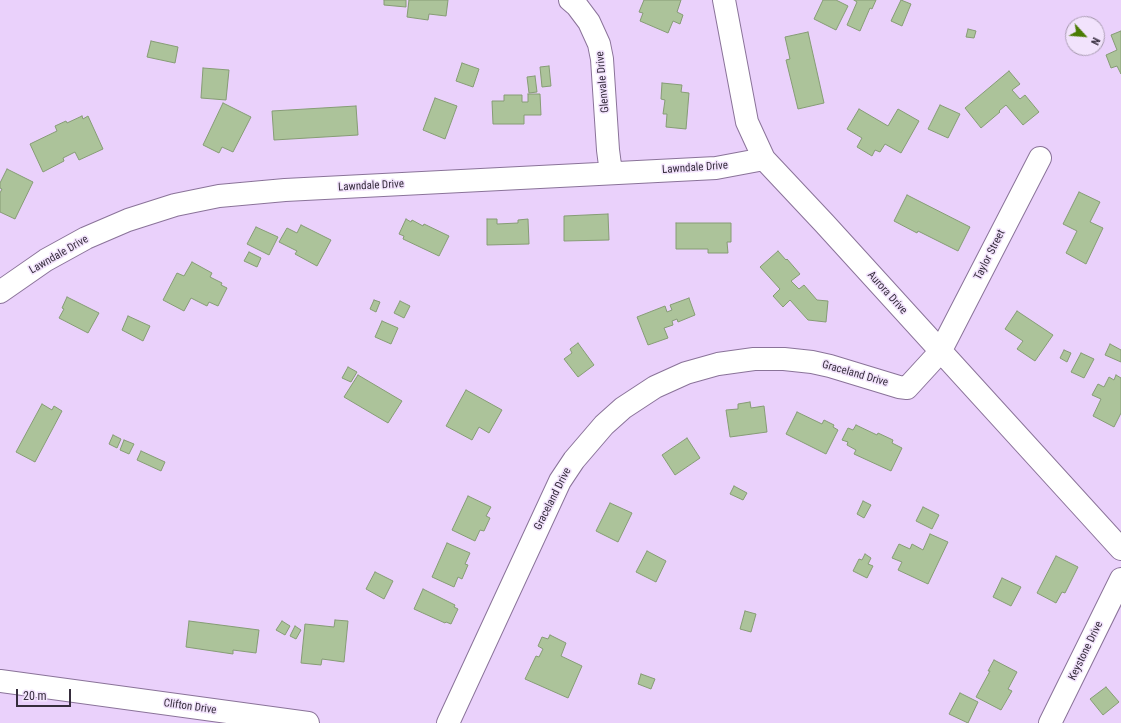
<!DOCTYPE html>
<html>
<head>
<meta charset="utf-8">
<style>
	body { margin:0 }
	#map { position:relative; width:1121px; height:723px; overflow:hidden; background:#ead1fb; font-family:"Roboto Condensed",sans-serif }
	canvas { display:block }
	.north { position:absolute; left:1065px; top:16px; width:40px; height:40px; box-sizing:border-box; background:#f2e3fc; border:1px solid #a79ab0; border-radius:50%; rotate:116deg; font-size:11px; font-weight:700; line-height:16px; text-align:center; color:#362d3d }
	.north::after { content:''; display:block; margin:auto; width:14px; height:18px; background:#4b7b03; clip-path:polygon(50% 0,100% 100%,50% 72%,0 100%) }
	.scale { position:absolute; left:16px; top:689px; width:55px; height:18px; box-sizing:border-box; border:2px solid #362d3d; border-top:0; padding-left:5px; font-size:12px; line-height:14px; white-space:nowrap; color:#362d3d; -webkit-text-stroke:3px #f2e3fc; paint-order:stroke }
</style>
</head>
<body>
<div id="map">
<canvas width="1121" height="723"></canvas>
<div class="north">N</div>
<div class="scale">20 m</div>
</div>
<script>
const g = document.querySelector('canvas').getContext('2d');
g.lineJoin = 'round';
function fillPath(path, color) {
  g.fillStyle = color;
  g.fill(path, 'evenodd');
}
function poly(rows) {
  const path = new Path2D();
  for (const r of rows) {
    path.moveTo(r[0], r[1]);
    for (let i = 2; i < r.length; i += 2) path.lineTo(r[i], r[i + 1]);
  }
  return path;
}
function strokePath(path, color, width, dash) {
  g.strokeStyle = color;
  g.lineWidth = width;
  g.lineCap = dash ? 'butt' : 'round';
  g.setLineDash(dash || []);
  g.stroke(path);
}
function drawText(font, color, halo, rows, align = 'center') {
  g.font = font + ' "Roboto Condensed",sans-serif';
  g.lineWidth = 3;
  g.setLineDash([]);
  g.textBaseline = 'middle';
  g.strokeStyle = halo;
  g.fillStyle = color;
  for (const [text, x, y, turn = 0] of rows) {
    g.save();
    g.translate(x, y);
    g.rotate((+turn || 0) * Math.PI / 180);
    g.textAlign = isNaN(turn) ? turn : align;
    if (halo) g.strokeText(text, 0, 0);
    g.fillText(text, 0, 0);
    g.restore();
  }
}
const building = poly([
	[384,0,406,0,406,7,384,5,384,0],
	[409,0,448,0,446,16,429,14,428,20,407,17,409,0],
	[644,0,681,0,677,12,683,15,680,24,673,21,668,33,640,21,643,13,639,12,644,0],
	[823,0,836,0,848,6,836,30,814,19,823,0],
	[854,0,876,0,872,9,870,8,860,31,847,25,857,2,854,0],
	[901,0,911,4,902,26,891,21,901,0],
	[968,29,976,31,974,38,966,37,968,29],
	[1121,31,1121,74,1117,66,1111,68,1106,55,1117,50,1111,35,1121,31],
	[808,32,824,103,798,109,786,60,790,59,785,37,808,32],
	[151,41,178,47,175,63,147,57,151,41],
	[462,63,479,69,473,87,456,81,462,63],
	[549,66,551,86,542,87,540,67,549,66],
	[203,68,229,70,226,100,201,98,203,68],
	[1009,71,1020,84,1012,90,1020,99,1025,95,1039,112,1023,125,1006,105,999,111,1000,112,981,128,965,108,1009,71],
	[535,76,537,92,529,93,527,77,535,76],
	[662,83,682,85,681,92,689,93,686,129,666,127,667,114,663,114,665,100,661,99,662,83],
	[528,94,540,94,541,115,524,115,524,124,493,124,492,101,504,101,504,95,522,95,522,102,528,102,528,94],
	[435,98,457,106,445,139,423,130,435,98],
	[223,103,251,117,233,152,222,147,219,153,203,145,223,103],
	[940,105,960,114,948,138,928,129,940,105],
	[356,106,358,135,274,140,272,111,356,106],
	[859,109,888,126,898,109,919,121,901,153,885,144,880,152,875,150,872,156,857,147,862,138,847,129,859,109],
	[82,116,83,119,88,116,103,149,79,160,75,152,63,158,64,161,43,172,30,144,57,131,55,126,66,121,67,123,82,116],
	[7,169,33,182,15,219,0,212,0,193,2,189,0,188,0,183,7,169],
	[1079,192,1100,202,1090,222,1103,228,1086,264,1066,253,1077,231,1063,224,1079,192],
	[907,195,970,227,958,251,918,231,917,233,894,221,907,195],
	[608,214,609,240,564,241,564,216,608,214],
	[406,219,411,222,412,220,423,226,424,224,449,236,439,256,403,239,404,236,399,234,406,219],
	[487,219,497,219,497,224,518,223,518,220,528,219,529,244,487,245,487,219],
	[676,223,731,223,731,242,727,242,728,253,708,253,708,249,676,249,676,223],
	[301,225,331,240,317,266,295,254,297,251,279,242,287,228,297,233,301,225],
	[256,227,278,237,269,255,247,244,256,227],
	[778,251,786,260,787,259,800,274,791,281,799,289,804,285,817,300,828,301,826,322,808,320,790,300,783,307,773,296,780,289,760,267,778,251],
	[249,252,261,258,257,267,244,261,249,252],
	[192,262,212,273,210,277,222,283,221,285,227,288,218,306,209,302,207,306,191,298,184,311,163,300,177,273,184,276,192,262],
	[67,297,99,313,88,333,59,318,64,309,62,308,67,297],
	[689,298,695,315,678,322,677,319,672,321,673,325,664,328,668,338,648,345,637,317,665,306,667,312,672,310,670,305,689,298],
	[374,300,380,302,376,312,370,309,374,300],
	[400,301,410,306,404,318,394,313,400,301],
	[1017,311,1053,335,1035,361,1017,349,1023,341,1005,329,1017,311],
	[128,316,150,326,143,341,122,330,128,316],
	[382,321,398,328,391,344,375,337,382,321],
	[578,343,594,365,578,377,564,359,572,353,570,349,578,343],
	[1110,344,1121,350,1121,362,1105,355,1110,344],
	[1064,350,1071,353,1067,362,1060,358,1064,350],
	[1081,353,1094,359,1084,378,1071,372,1081,353],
	[348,367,357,372,351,382,342,378,348,367],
	[358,375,402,401,388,423,344,397,358,375],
	[1116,375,1121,378,1121,413,1114,427,1093,416,1101,399,1092,395,1098,384,1104,387,1109,377,1114,380,1116,375],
	[466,390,502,410,489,433,479,427,472,440,446,426,466,390],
	[750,402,751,408,764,406,767,432,730,437,726,410,738,409,738,404,750,402],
	[42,404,52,410,54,406,62,411,35,462,16,452,42,404],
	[797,412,822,424,824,420,834,425,833,427,838,430,826,454,786,434,797,412],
	[856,425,877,435,878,433,893,440,892,443,902,448,891,471,854,454,856,450,847,445,848,442,842,440,848,428,853,430,856,425],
	[113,435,121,439,117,448,109,444,113,435],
	[687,438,700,458,675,475,662,455,687,438],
	[124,440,134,444,129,454,120,450,124,440],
	[141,451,165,462,161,471,137,460,141,451],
	[734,486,747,493,743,500,730,494,734,486],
	[468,496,491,507,486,516,490,518,484,531,480,530,475,541,452,530,468,496],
	[863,501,871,505,864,518,857,514,863,501],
	[610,503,632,513,618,542,596,531,610,503],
	[923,507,939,515,932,529,916,521,923,507],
	[930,534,948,542,928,584,898,570,902,562,892,558,899,544,910,549,912,544,923,550,930,534],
	[447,543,470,553,465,564,468,565,462,579,458,577,454,587,432,577,447,543],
	[647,551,666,561,656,582,636,572,647,551],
	[865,554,871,558,868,564,873,566,867,578,853,571,859,559,862,560,865,554],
	[1056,556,1078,567,1065,593,1062,592,1056,603,1037,593,1056,556],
	[375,572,393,581,384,599,366,589,375,572],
	[1002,578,1021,587,1011,606,993,597,1002,578],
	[423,589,455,605,454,607,458,609,451,624,446,622,445,623,414,609,423,589],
	[745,611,756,614,751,632,740,629,745,611],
	[335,620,348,621,344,662,322,659,321,665,301,663,305,624,334,627,335,620],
	[189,621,259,630,256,653,233,650,233,654,186,647,189,621],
	[282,621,290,626,285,635,276,630,282,621],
	[295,626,301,630,296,639,290,636,295,626],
	[550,635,566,643,561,656,582,666,568,698,525,679,536,656,539,657,543,649,538,646,542,637,548,639,550,635],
	[994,660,1017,672,1008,689,1012,691,1001,710,976,697,990,671,988,671,994,660],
	[641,674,655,679,651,689,638,684,641,674],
	[1106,687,1119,702,1103,715,1090,699,1106,687],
	[960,693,978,702,968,723,949,714,960,693]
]);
fillPath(building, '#acc39a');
strokePath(building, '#869c75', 1);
const minor = poly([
	[570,0,577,6,589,22,599,44,602,59,608,150,611,173],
	[724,0,747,122,764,159,825,224,1121,549],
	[0,292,46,260,86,238,128,220,175,205,219,196,285,190,716,168,764,159],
	[0,681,308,723],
	[448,723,560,481,574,460,604,425,623,408,655,387,686,373,718,364,754,359,784,359,812,362,830,366,899,387,907,388,940,352,1040,158],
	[1050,723,1121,579]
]);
strokePath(minor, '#8a7399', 24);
strokePath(minor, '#fff', 22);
drawText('11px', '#362d3d', '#f2e3fc', [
	["Glenvale Drive",603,82,-95],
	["Lawndale Drive",695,168,-4],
	["Lawndale Drive",371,186,-3],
	["Lawndale Drive",59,255,-30],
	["Taylor Street",990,255,-63],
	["Aurora Drive",887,293,48],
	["Graceland Drive",855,374,16],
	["Graceland Drive",553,499,-63],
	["Keystone Drive",1086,651,-64],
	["Clifton Drive",190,707,8]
]);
</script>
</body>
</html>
